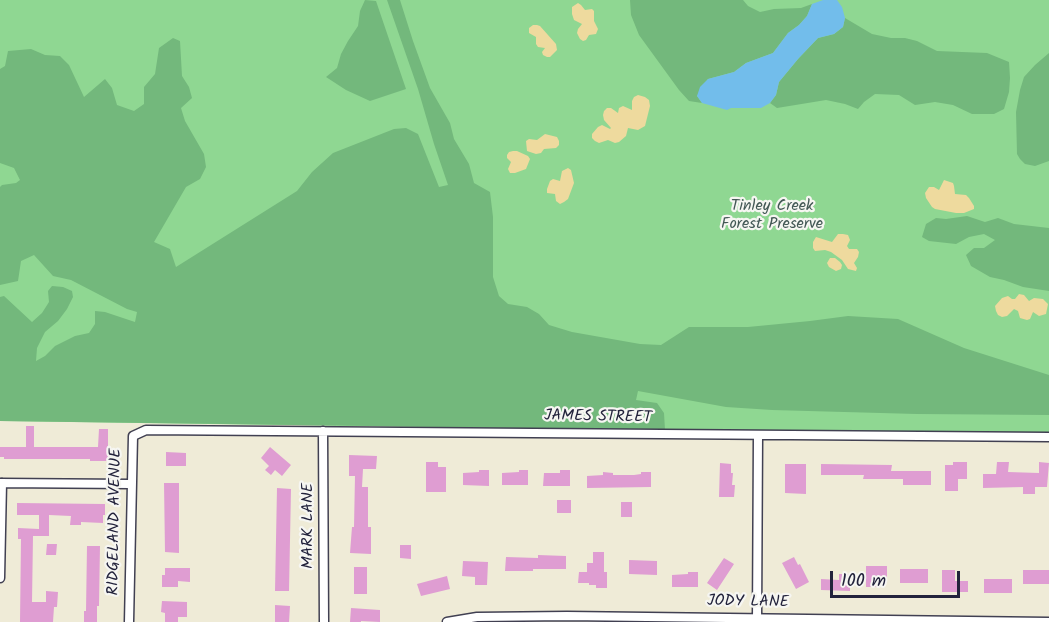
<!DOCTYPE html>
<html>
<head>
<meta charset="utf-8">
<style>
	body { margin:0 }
	#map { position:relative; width:1049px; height:622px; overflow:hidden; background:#efebd7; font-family:Kalam,sans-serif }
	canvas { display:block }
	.scale { position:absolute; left:830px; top:571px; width:130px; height:27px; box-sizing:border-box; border:3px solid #22223b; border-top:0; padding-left:8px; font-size:18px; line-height:21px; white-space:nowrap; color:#22223b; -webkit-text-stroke:4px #f6f6f2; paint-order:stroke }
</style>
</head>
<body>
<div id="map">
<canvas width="1049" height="622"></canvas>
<div class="scale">100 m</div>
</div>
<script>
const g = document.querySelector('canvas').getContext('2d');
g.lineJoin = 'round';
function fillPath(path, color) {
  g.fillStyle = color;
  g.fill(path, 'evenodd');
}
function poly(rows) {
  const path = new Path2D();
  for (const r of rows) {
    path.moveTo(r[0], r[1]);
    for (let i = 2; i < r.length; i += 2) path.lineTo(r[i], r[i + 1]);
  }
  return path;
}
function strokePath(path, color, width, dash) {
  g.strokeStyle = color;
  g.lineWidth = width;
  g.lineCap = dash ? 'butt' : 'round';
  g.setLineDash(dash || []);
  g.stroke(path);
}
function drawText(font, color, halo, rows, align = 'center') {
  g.font = font + ' Kalam,sans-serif';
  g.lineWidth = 4.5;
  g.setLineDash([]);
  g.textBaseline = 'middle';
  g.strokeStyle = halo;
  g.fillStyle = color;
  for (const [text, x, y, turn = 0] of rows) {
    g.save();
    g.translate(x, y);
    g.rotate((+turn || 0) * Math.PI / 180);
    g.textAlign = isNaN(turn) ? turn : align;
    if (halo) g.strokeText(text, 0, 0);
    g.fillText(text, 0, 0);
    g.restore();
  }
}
fillPath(poly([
	[0,0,1049,0,1049,436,0,421]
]), '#8fd792');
fillPath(poly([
	[365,0,376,1,406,89,370,101,346,90,326,77,337,68,341,54,348,41,358,26,360,11],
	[387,0,400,0,413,41,430,88,450,123,454,139,469,164,474,183,490,192,493,217,493,277,499,296,508,304,527,307,539,314,549,325,572,332,640,344,661,345,689,327,748,327,810,321,848,316,898,319,964,348,1049,375,1049,415,917,414,772,410,726,407,638,391,636,400,657,403,664,413,665,430,0,421,0,297,4,296,32,322,42,313,49,302,48,291,52,286,63,287,72,291,73,297,67,309,58,321,45,332,37,348,36,361,45,356,55,346,75,336,89,333,95,324,95,311,105,312,135,322,137,312,127,309,71,280,53,276,34,255,21,261,18,281,0,285,0,187,2,185,16,183,20,180,14,168,0,163,0,69,5,66,8,51,31,49,45,55,60,56,69,65,84,97,105,79,112,88,117,105,134,111,144,104,144,87,155,74,159,48,173,38,180,41,182,76,189,87,192,98,181,108,185,121,204,154,206,167,200,179,186,187,154,242,170,249,176,267,297,191,312,172,333,153,394,129,406,128,418,134,439,187,448,185,434,144,418,89],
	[630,0,743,0,748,6,760,12,774,9,801,8,812,4,807,16,799,25,788,33,773,53,746,63,734,72,708,79,697,96,702,103,689,101,679,90,639,35,631,15],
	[845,18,872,34,891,38,905,38,917,41,937,51,987,53,1009,62,1010,78,1009,92,1004,109,994,114,972,114,953,105,935,102,915,105,899,95,875,94,864,102,858,109,845,104,826,100,777,108,770,103,776,95,779,82,798,59,818,38,834,34,843,27],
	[1049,53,1049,161,1035,166,1025,164,1020,159,1017,154,1016,112,1020,90,1024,77,1035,65],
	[967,216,985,222,998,218,1014,224,1049,228,1049,291,1023,287,1004,280,990,277,971,266,966,255,974,248,984,248,995,240,984,234,969,237,956,244,929,241,922,237,926,224,936,218,946,219]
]), '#73b87c');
fillPath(poly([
	[578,3,581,5,585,10,592,9,594,11,594,21,598,29,596,34,589,35,586,40,583,41,580,39,577,33,578,29,582,24,574,20,572,14,572,7],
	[533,25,537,25,540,26,556,44,557,50,550,57,547,57,543,55,542,52,545,48,538,47,536,44,536,37,529,33,529,28],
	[638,95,645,97,649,100,650,106,645,126,638,130,628,128,626,136,619,142,615,143,608,140,599,143,595,141,592,138,592,134,598,127,602,125,610,129,611,128,604,120,603,115,604,111,607,108,611,108,618,113,619,108,623,106,632,110,632,101,634,97],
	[545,134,557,137,559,141,559,145,556,148,544,149,541,153,536,154,527,151,526,141,529,139,537,140],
	[513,151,517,151,528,156,530,159,526,169,515,173,510,173,508,169,511,162,507,158,507,155,509,152],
	[568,168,571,170,574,183,568,199,564,202,560,204,556,201,555,194,547,193,547,189,550,181,553,179,560,181,562,171],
	[944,180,953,183,954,186,955,194,966,195,969,198,974,206,974,209,964,213,956,213,935,209,932,207,926,198,925,193,929,187,934,187,939,190],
	[838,234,843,234,848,235,850,240,847,246,849,249,857,249,859,252,858,257,854,263,857,268,856,271,848,269,842,260,831,252,825,250,815,251,813,248,813,242,816,237,832,242],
	[830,258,835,258,840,262,842,265,841,269,836,271,829,267,827,263],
	[1019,294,1024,295,1029,301,1034,298,1043,299,1048,304,1046,314,1039,316,1033,312,1030,319,1027,320,1020,318,1018,311,1014,309,1007,316,1002,317,998,315,996,311,995,306,1002,298,1008,296,1012,299,1015,299]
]), '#eeda9e');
fillPath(poly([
	[823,0,837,0,842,7,845,18,843,27,834,34,818,38,798,59,779,82,776,95,770,103,761,108,731,108,727,110,702,103,697,96,700,87,708,79,734,72,746,63,773,53,788,33,799,25,807,16,812,4]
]), '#72bdeb');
fillPath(poly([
	[26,426,34,426,34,447,98,447,99,429,108,429,108,461,90,461,90,459,4,459,4,457,0,457,0,447,26,447],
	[270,447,291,465,282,476,275,470,271,475,265,470,269,466,261,458],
	[166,452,186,453,186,466,166,466],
	[349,455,377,456,376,469,363,469,362,487,368,487,368,527,371,527,371,554,350,553,352,527,354,527,355,476,349,476],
	[426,462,438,462,438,467,446,467,446,492,426,492],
	[953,462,967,462,967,479,958,479,958,491,945,491,945,465,953,465],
	[997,462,1009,462,1008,472,1039,473,1039,462,1049,463,1047,487,1035,487,1035,494,1023,494,1023,487,983,488,983,474,996,474],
	[720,463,731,464,731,473,733,473,732,485,735,485,734,497,719,497],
	[785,464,806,464,806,494,785,493],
	[821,464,892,465,891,471,931,471,931,485,903,485,903,479,863,479,864,475,821,475],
	[479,470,489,470,489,486,463,485,463,473,479,472],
	[519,470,528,470,528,485,502,485,502,473,519,472],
	[560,470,570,470,570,486,543,486,544,473,560,473],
	[603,472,613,473,613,475,634,475,641,474,641,472,651,472,651,487,587,488,587,476,603,475],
	[164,483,179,483,179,553,165,552],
	[277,488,291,489,289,591,275,591],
	[557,500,571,500,571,513,557,513],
	[621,502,632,502,632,517,621,517],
	[17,503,105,504,105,515,103,515,103,523,81,522,81,525,70,525,71,516,49,515,49,536,33,536,32,602,46,602,46,591,58,592,57,607,54,607,53,622,20,622,21,539,18,539,18,528,39,529,39,515,17,515],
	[47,544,57,544,56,555,46,555],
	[400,545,411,545,411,559,400,558],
	[87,546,100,546,99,606,97,606,97,622,84,622,84,611,86,611],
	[593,552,604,552,604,572,607,572,607,588,596,588,596,585,589,585,589,583,578,583,579,572,587,572,587,563,593,563],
	[538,555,566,556,566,569,533,569,533,571,505,571,506,557,538,558],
	[794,557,798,565,800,564,809,582,796,589,782,563],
	[724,558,734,564,717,590,707,583],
	[629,560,657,561,657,575,629,574],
	[463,561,488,562,487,585,475,585,475,577,462,576],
	[866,566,887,566,887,583,879,583,879,587,866,587],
	[354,567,367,567,367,594,354,594],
	[165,568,190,568,190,582,178,581,178,587,162,587,162,575,165,575],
	[900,569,928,569,928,583,900,583],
	[942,570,955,570,955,581,968,581,968,592,942,592],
	[1023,570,1049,570,1049,584,1023,584],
	[688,572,698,572,698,587,672,587,672,575,688,574],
	[839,574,850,574,850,591,821,590,821,579,839,580],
	[447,576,450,589,421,596,417,584],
	[984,579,1012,579,1012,593,984,593],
	[162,601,187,602,187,617,178,617,178,622,165,622,165,613,161,612],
	[275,605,290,606,289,622,275,622],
	[351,608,380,610,380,622,361,621,361,622,350,622]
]), '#df9dd2');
const minor = poly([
	[323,431,324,622],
	[0,483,131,484],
	[0,578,2,483],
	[129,622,133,436,146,430,1049,437],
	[447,622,477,617,567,616,1049,622],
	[757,622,758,435]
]);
strokePath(minor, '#414052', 11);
strokePath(minor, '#fff', 8);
drawText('16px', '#435855', '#f6f6f2', [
	["Tinley Creek",772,207],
	["Forest Preserve",772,225]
]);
drawText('16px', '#22223b', '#f6f6f2', [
	["JAMES STREET",598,418,1],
	["RIDGELAND AVENUE",116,522,-89],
	["MARK LANE",309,526,-90],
	["JODY LANE",748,603,1]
]);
</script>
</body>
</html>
